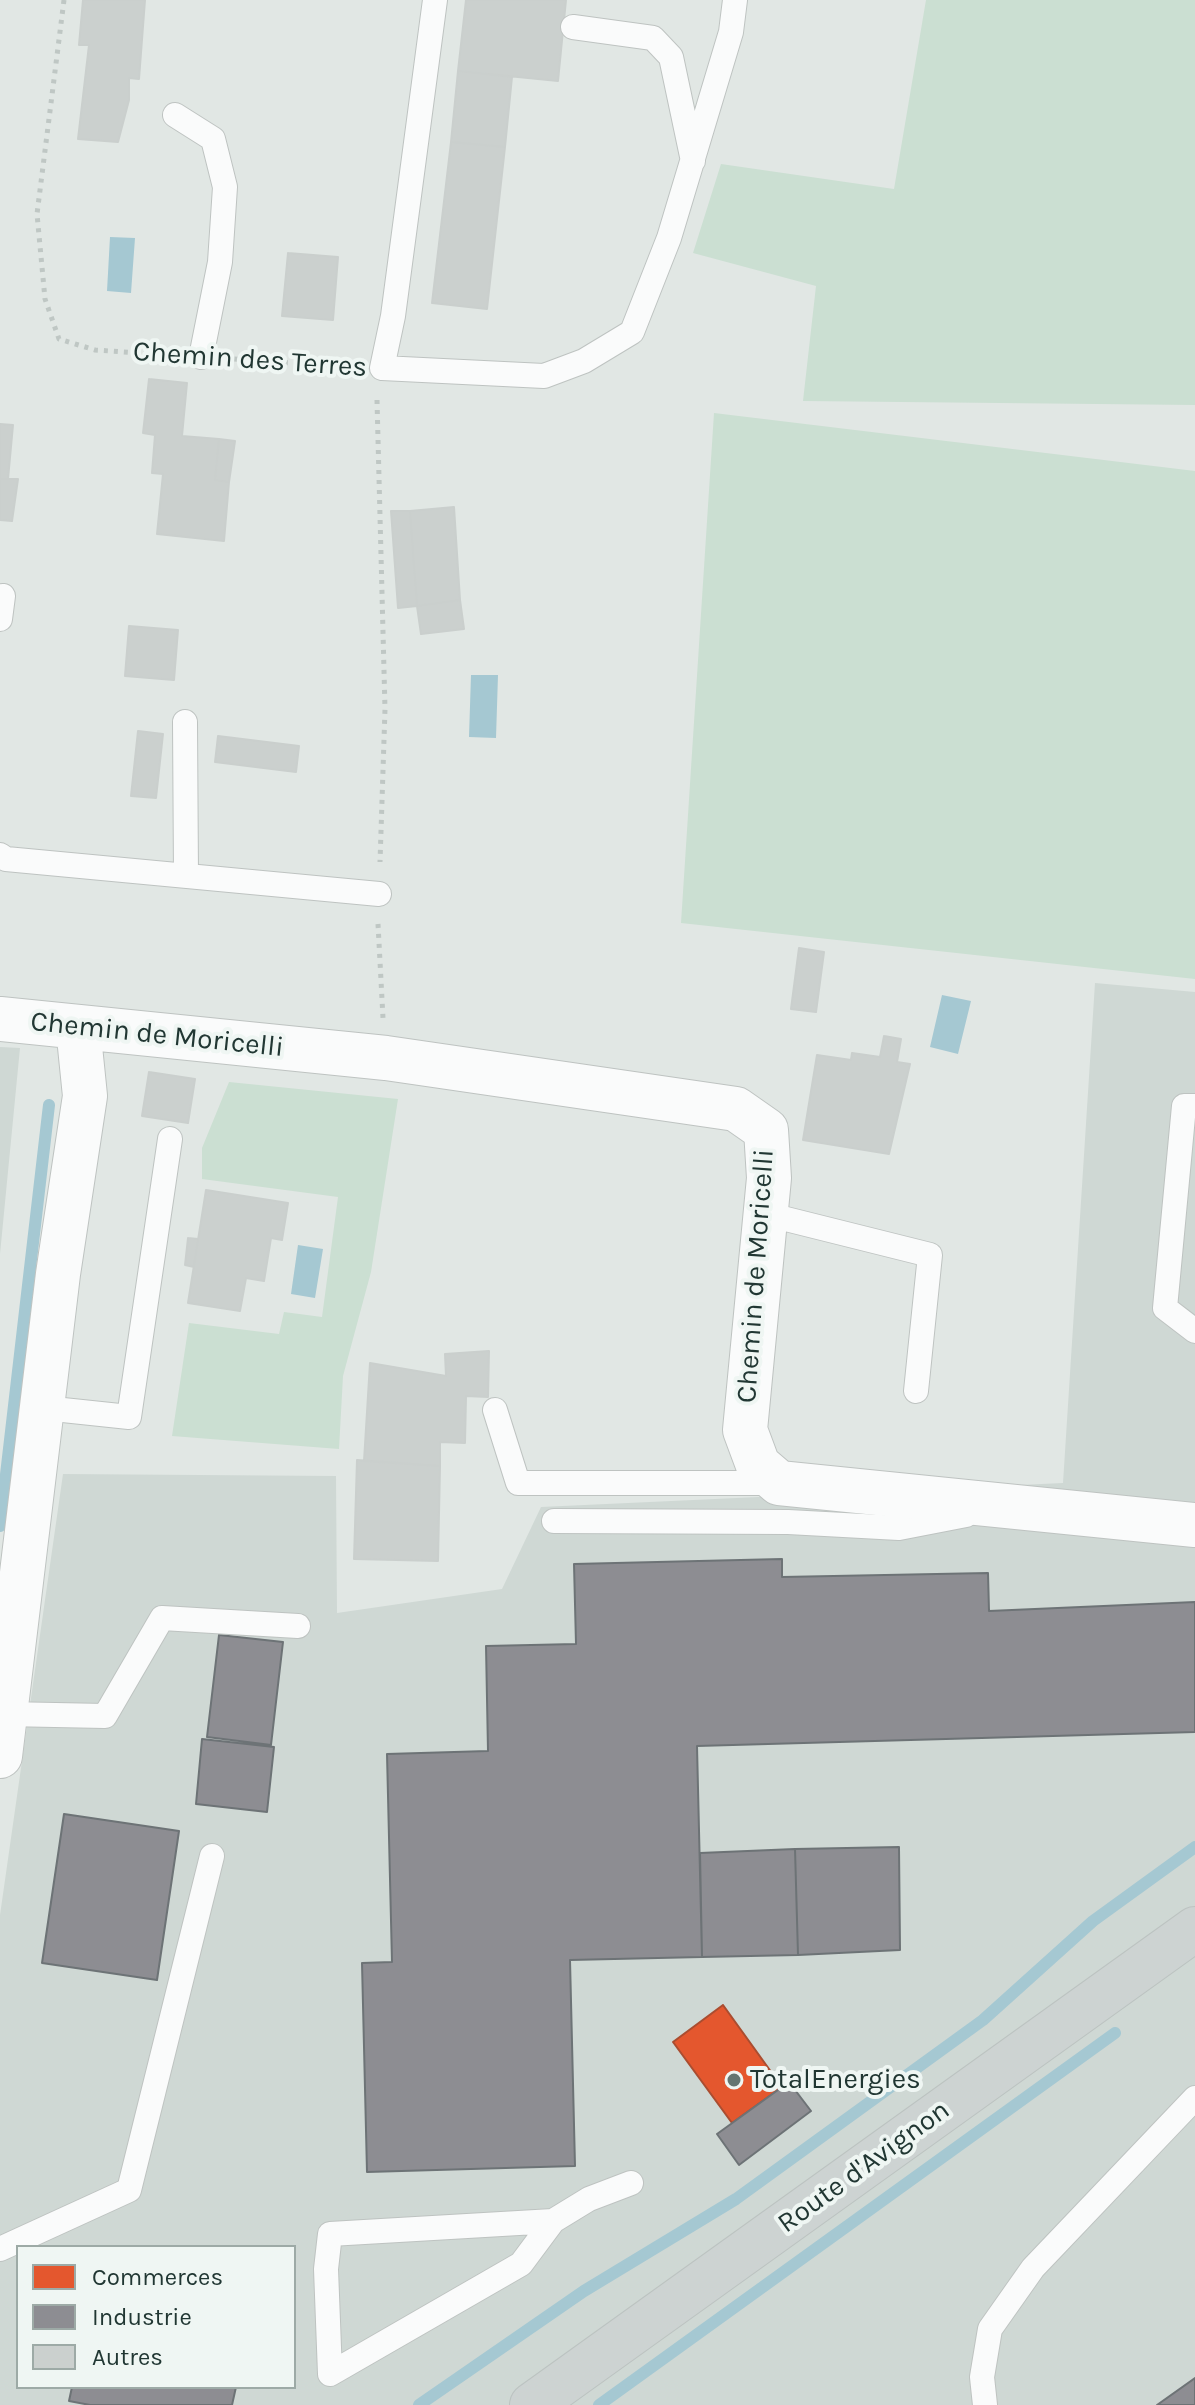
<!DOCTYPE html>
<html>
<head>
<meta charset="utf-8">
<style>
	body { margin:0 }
	#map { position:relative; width:1195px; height:2405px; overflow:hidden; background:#e1e7e4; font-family:Karla,sans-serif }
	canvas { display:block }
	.legend { position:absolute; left:16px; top:2245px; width:280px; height:144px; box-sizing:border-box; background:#eff6f3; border:2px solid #9daaa6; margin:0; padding:10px 14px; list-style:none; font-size:24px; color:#213733 }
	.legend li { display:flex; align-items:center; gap:16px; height:40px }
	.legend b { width:40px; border:2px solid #9daaa6 }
</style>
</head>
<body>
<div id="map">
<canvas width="1195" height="2405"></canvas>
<ul class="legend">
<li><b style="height:22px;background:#e4572e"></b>Commerces</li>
<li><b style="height:22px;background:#8d8d92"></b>Industrie</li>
<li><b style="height:22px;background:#cbd0ce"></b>Autres</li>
</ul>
</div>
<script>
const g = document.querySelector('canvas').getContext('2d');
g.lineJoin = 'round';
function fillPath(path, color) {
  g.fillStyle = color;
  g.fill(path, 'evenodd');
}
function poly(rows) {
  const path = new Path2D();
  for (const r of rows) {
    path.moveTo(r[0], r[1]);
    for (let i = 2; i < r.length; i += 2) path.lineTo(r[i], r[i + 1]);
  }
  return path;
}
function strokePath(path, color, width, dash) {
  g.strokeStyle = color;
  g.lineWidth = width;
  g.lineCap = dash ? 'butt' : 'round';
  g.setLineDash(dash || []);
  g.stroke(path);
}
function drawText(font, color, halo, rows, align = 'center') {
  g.font = font + ' Karla,sans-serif';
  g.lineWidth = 8;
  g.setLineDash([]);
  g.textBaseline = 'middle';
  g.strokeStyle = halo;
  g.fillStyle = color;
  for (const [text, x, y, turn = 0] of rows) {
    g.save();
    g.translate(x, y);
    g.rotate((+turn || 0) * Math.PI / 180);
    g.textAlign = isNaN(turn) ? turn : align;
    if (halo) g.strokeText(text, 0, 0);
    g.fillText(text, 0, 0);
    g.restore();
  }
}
fillPath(poly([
	[1095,983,1195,992,1195,2405,0,2405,0,1915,63,1474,336,1476,337,1613,502,1589,541,1507,1063,1483],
	[18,2247,294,2247,294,2387,18,2387],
	[0,1047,20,1048,0,1254]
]), '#cfd8d4');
fillPath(poly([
	[926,0,1195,0,1195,405,803,401,816,286,693,253,721,164,894,189],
	[714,413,1195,471,1195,979,681,923],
	[229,1082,398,1099,371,1272,343,1376,339,1449,172,1436,189,1323,279,1334,284,1312,322,1317,338,1197,202,1179,202,1148]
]), '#cbdfd2');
fillPath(poly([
	[110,237,135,238,131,293,107,291],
	[471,675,498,675,496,738,469,737],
	[942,995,971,1001,958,1054,930,1047],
	[298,1245,323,1249,315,1298,291,1294]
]), '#a5c8d2');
const shops = poly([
	[723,2005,782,2087,732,2123,673,2042,723,2005]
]);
fillPath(shops, '#e4572e');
strokePath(shops, '#aa4d30', 2);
const industry = poly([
	[782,1559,782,1577,988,1573,989,1611,1195,1602,1195,1732,697,1746,702,1957,570,1960,575,2166,367,2172,362,1963,392,1962,387,1754,488,1751,486,1646,576,1644,574,1564,782,1559],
	[219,1635,283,1642,271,1745,207,1737,219,1635],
	[202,1739,274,1747,267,1812,196,1804,202,1739],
	[64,1814,179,1831,157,1980,42,1963,64,1814],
	[899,1847,900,1950,798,1955,795,1849,899,1847],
	[795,1849,798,1955,702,1957,700,1853,795,1849],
	[789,2082,811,2111,739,2165,717,2134,789,2082],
	[1195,2378,1195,2405,1157,2405,1195,2378],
	[72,2387,236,2387,232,2405,90,2405,69,2401,72,2387]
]);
fillPath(industry, '#8d8d92');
strokePath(industry, '#6d7376', 2);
strokePath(poly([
	[0,1526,49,1105],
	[419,2405,584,2291,736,2199,983,2020,1093,1921,1195,1847],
	[599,2405,1115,2033]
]), '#a5c8d2', 12);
const building = poly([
	[83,0,145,0,139,79,129,78,129,100,118,142,78,139,89,45,79,45,83,0],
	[466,0,566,0,558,81,458,71,466,0],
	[458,71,512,77,505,147,451,142,458,71],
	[451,142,505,147,487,309,432,303,451,142],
	[288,253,338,257,333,320,282,316,288,253],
	[149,379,187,383,182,436,219,439,215,480,229,482,224,541,157,534,163,474,152,473,155,435,143,433,149,379],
	[0,424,13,425,8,479,0,479,0,424],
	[219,439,235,441,229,482,215,480,219,439],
	[0,479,18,479,12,521,0,520,0,479],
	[454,507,460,600,417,606,410,511,454,507],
	[391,511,410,511,417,606,398,608,391,511],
	[460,600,464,629,421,634,417,606,460,600],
	[129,626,178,630,174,680,125,676,129,626],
	[138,731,163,734,156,798,131,796,138,731],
	[218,736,299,746,296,772,215,762,218,736],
	[799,948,824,952,816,1012,791,1009,799,948],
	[884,1036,901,1039,897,1062,910,1064,889,1154,803,1140,817,1055,851,1060,852,1053,880,1057,884,1036],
	[149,1072,195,1079,188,1123,142,1116,149,1072],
	[206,1190,288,1203,282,1240,271,1238,264,1281,246,1278,240,1311,188,1303,206,1190],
	[188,1238,198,1239,194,1267,185,1265,188,1238],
	[489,1351,488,1397,466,1396,465,1443,440,1442,440,1466,364,1461,370,1363,446,1376,445,1354,489,1351],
	[357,1460,440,1466,438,1561,354,1559,357,1460]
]);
fillPath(building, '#cbd0ce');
strokePath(building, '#cacfcd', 2);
const lane = poly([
	[435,0,393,316,382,368,544,376,584,361,632,332,669,238,731,32,735,0],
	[573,27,653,38,671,57,693,161],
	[175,115,213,139,225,187,220,262,201,357],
	[0,619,3,596],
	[185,722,186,876],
	[0,855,6,859,379,894],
	[1195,1106,1184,1106,1165,1308,1195,1331],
	[766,1214,930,1255,916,1391],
	[44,1408,129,1417,170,1139],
	[495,1410,518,1483,777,1483],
	[554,1521,788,1522,899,1528,966,1515],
	[5,1714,105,1716,162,1618,298,1626],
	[553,2221,330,2234,326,2269,330,2374,521,2264,553,2221,589,2199,631,2183],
	[0,2249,129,2190,212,1856],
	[985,2405,982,2377,990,2329,1033,2268,1195,2098]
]);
const street = poly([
	[0,1019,386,1058,736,1109,766,1130,769,1178,745,1430,758,1465,779,1483,1195,1525],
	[0,1756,58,1274,85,1096,78,1027]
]);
const primary = poly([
	[532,2405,1195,1929]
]);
strokePath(lane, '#bec3c1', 26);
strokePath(street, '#bec3c1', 46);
strokePath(primary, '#bcc3c1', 46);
strokePath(poly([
	[64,0,37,214,45,299,59,339,95,350,169,355],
	[234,359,352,367],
	[377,400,385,709,380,862],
	[378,924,383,1018]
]), '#bfc7c4', 5, [4, 6]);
strokePath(lane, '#fafbfb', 24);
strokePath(street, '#fafbfb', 44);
strokePath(primary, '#cdd3d2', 44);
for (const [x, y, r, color] of [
	[734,2080,8,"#647571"]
]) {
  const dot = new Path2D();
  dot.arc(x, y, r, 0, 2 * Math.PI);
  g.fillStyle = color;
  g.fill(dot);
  strokePath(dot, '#eff6f3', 3);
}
drawText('28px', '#213733', '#eff6f3', [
	["Chemin des Terres",250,360,4],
	["Chemin de Moricelli",157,1035,6],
	["Chemin de Moricelli",756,1276,-86],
	["Route d'Avignon",864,2167,-36]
]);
drawText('28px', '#213733', '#eff6f3', [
	["TotalEnergies",750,2080]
], 'left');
</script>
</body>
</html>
